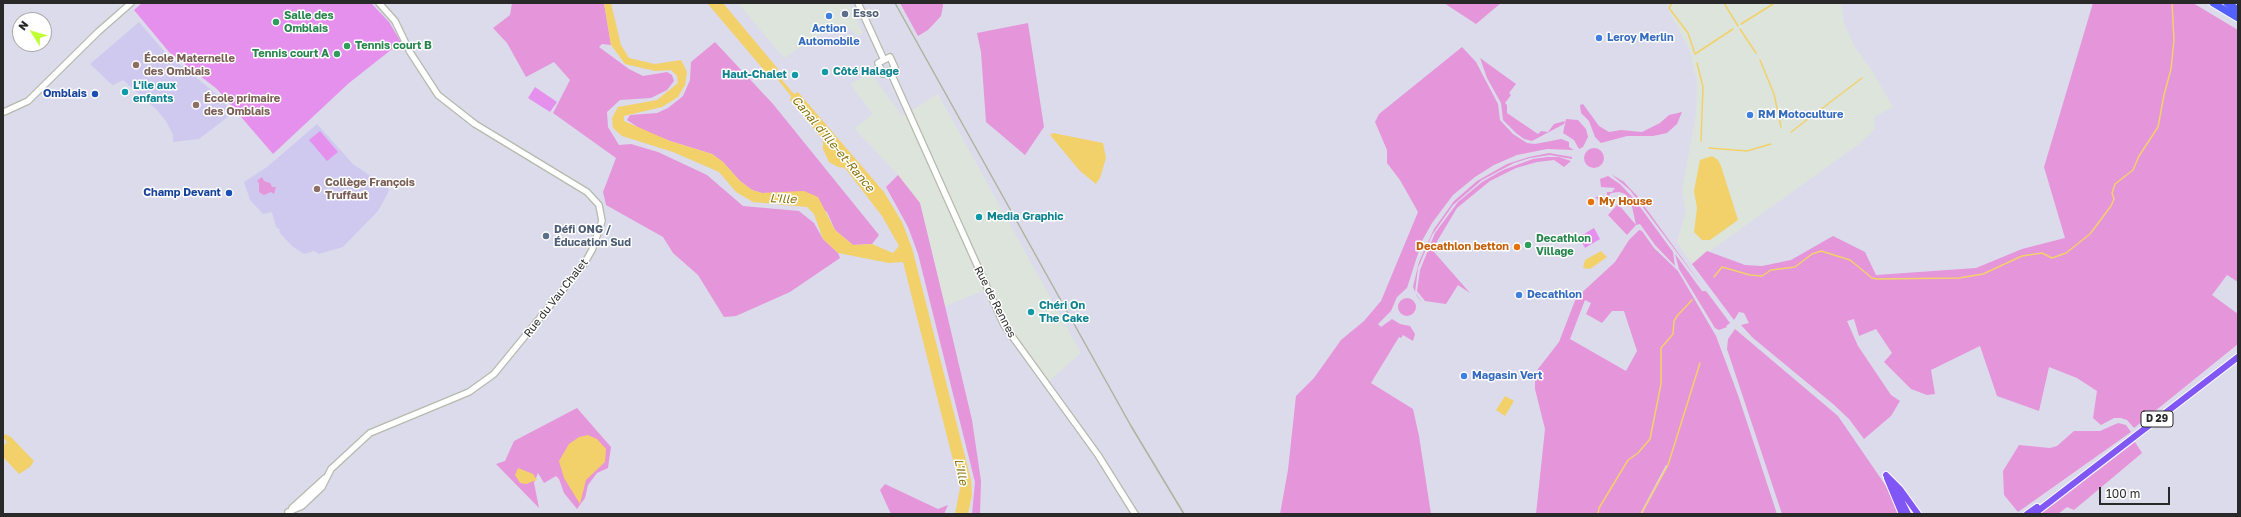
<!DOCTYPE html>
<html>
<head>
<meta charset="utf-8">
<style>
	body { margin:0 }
	#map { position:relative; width:2241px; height:517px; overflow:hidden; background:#dcdbec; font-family:"Golos Text",sans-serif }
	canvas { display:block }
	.frame { position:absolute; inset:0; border:4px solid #292929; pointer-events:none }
	.north { position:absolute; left:12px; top:12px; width:40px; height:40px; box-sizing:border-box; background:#fff; border:1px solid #a9a9a9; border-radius:50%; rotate:307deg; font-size:11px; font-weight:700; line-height:16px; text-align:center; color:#292929 }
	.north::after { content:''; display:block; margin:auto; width:14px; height:18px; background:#c1ff35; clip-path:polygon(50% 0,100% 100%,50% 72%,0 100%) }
	.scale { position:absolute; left:2099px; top:487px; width:71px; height:18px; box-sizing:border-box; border:2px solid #292929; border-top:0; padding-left:5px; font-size:12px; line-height:14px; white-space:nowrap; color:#292929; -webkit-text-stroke:3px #fff; paint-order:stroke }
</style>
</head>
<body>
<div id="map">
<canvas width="2241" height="517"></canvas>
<div class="frame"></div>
<div class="north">N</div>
<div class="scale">100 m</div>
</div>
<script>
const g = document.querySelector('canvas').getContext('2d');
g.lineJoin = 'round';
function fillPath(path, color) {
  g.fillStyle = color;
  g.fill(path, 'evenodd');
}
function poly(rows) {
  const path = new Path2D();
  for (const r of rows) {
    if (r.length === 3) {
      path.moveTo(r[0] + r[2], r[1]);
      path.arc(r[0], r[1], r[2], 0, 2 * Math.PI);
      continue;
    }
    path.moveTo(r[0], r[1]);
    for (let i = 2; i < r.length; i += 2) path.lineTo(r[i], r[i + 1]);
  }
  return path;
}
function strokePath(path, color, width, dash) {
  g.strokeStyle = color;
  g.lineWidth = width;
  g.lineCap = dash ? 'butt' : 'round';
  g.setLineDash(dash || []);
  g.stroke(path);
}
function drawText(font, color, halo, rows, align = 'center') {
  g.font = font + ' "Golos Text",sans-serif';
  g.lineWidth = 3;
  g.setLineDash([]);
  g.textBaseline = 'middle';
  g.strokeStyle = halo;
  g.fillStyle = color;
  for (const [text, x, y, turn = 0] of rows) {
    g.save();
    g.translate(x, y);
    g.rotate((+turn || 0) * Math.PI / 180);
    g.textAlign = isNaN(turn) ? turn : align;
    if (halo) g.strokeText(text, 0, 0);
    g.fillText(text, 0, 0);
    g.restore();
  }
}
fillPath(poly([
	[738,3,849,3,863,33,858,36,844,24,819,35,784,58],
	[1669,3,1841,3,1844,23,1855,47,1871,69,1893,107,1874,117,1875,129,1859,144,1692,264,1677,242,1686,211,1682,191,1696,114,1697,83,1690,51,1667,7],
	[871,73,902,116,938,94,1081,353,1049,381,1014,333,991,288,945,306,920,203,898,175,854,128,873,114,850,84]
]), '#dde4dc');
fillPath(poly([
	[139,22,165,52,215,93,233,113,199,139,173,142,173,135,166,121,156,109,123,80,113,85,111,84,90,64],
	[317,124,353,164,388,188,389,191,378,211,343,247,319,254,314,251,304,254,292,246,279,232,280,230,276,227,272,212,263,214,250,200,244,182,267,167]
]), '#cfc9ef');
fillPath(poly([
	[512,3,604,3,611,45,602,44,599,47,629,69,643,76,667,72,672,75,674,81,667,90,651,98,620,100,607,112,608,127,619,145,631,144,658,152,707,175,743,206,799,211,814,223,823,239,838,253,840,258,790,292,736,316,724,317,698,275,673,253,663,237,606,205,603,192,616,158,553,113,570,80,554,62,526,77,507,43,493,28,510,15],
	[900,3,943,3,943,6,941,16,928,30,918,36],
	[1444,3,1501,3,1476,24],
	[2093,3,2193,3,2238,30,2238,282,2227,275,2212,295,2238,314,2238,344,2134,428,2127,420,2121,418,2114,418,2101,425,2093,418,2097,391,2077,378,2049,367,2039,411,1997,396,1980,346,1931,370,1935,394,1927,395,1911,389,1884,362,1892,353,1876,329,1859,336,1854,319,1847,321,1858,346,1891,395,1900,401,1891,416,1864,439,1849,419,1833,404,1753,338,1741,325,1749,323,1744,313,1739,312,1734,320,1692,264,1707,251,1745,265,1762,266,1791,260,1833,236,1865,252,1876,275,1976,268,2022,249,2065,238,2044,167],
	[1028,23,1044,127,1025,155,986,122,981,52,977,33],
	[715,42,773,104,879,235,872,244,853,245,835,230,827,212,796,192,762,193,752,190,740,181,723,162,712,154,670,141,642,130,627,120,630,115,657,113,668,108,683,96,690,80,691,62],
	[1462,47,1476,62,1498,104,1500,120,1513,134,1527,143,1535,144,1561,139,1569,142,1569,147,1574,150,1547,149,1517,155,1494,165,1475,177,1453,195,1432,223,1422,241,1407,288,1397,297,1391,311,1378,324,1381,327,1392,319,1400,324,1410,326,1415,334,1413,341,1403,335,1401,338,1399,337,1371,383,1413,409,1419,436,1431,514,1280,514,1288,470,1296,396,1314,378,1341,340,1364,321,1381,301,1418,212,1400,180,1387,163,1387,150,1375,122,1379,114],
	[1480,58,1516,84,1509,93,1511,95,1505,103,1507,105,1507,113,1538,134,1541,131,1548,132,1554,124,1565,121,1564,124,1532,141,1524,139,1516,133,1503,120,1501,103,1487,78],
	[1583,104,1599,126,1609,132,1621,130,1642,132,1660,123,1669,115,1682,112,1677,124,1667,133,1653,136,1627,136,1601,143,1595,137,1589,121,1581,113,1580,105],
	[1566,119,1578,120,1586,129,1588,137,1583,147,1579,149,1574,140,1563,133],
	[1594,158,10],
	[1549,153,1572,157,1572,159,1550,155,1530,158,1514,163,1482,180,1453,205,1432,235,1418,268,1415,292,1423,304,1417,296,1413,287,1419,262,1434,229,1454,201,1477,181,1507,164,1529,157],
	[1547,157,1559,157,1571,161,1564,167,1554,160,1537,162,1516,168,1490,181,1457,208,1433,248,1436,250,1434,252,1470,293,1458,285,1446,304,1425,301,1417,291,1420,270,1435,233,1458,202,1482,182,1503,170,1533,159],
	[1611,174,1624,182,1637,196,1703,287,1630,190],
	[898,175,920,203,945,306,972,420,981,481,980,514,972,514,975,482,918,254,908,227,886,187],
	[1608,176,1620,184,1635,200,1673,252,1675,266,1655,245,1640,224,1636,225,1627,235,1608,215,1618,204,1636,225,1631,202,1625,194,1619,192,1611,193,1603,204,1595,197,1607,196,1607,192,1612,192,1615,188,1601,187,1600,179],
	[262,177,264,181,270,183,272,187,276,187,274,194,271,192,264,195,259,192,259,183,257,181],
	[1639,230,1642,231,1654,248,1678,271,1716,336,1738,395,1777,514,1642,514,1668,466,1666,465,1640,514,1536,514,1545,429,1535,389,1535,379,1538,369,1559,342,1576,298,1615,262,1629,240],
	[1585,300,1591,303,1586,314,1602,323,1612,311,1624,311,1637,351,1626,371,1570,339],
	[1675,254,1702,291,1706,291,1730,323,1726,326,1727,327,1719,330,1715,328,1679,269],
	[1407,307,9],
	[1735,329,1838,416,1888,489,1898,514,1782,514,1727,349,1728,339],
	[577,408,611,447,608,468,597,473,588,485,585,498,577,509,564,493,559,479,556,476,544,483,538,473,534,483,539,508,496,464,505,461,514,441],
	[2118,423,2126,425,2131,432,2018,512,2004,495,2003,471,2019,445,2050,448,2057,446,2074,431,2100,431],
	[2135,442,2142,453,2074,510,2067,507,2058,514,2041,514],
	[885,484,938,509,948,505,944,514,891,514,880,490]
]), '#e595d9');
fillPath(poly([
	[142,3,371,3,389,22,401,42,349,83,273,154,217,89,169,52,134,10],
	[535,87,557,102,550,112,528,98],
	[320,131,338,152,327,161,309,140],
	[1594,228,1600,239,1585,248,1579,237]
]), '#e590ed');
fillPath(poly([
	[604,3,611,3,621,45,629,58,655,64,681,60,687,72,685,85,678,97,662,107,624,116,624,121,670,141,712,154,723,162,740,181,752,190,762,193,804,191,818,197,835,230,853,245,872,244,893,253,899,246,882,216,845,168,838,167,829,162,823,149,823,140,790,100,791,96,774,75,769,76,707,3,723,3,778,69,776,73,794,94,798,92,884,192,902,222,912,248,971,480,972,495,968,514,955,514,960,488,903,262,889,263,838,253,823,239,814,214,807,207,753,202,736,192,719,172,673,152,622,136,613,128,612,118,618,107,657,100,678,83,677,76,671,70,655,71,625,64,611,45],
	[1053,133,1103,143,1106,158,1100,178,1096,184,1080,171,1050,135],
	[1712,156,1718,160,1721,166,1738,220,1710,240,1702,240,1694,232,1697,208,1694,191,1700,160],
	[1601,251,1607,257,1590,269,1583,268,1585,260],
	[1505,396,1514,401,1505,416,1496,410],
	[5,434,11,437,34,461,30,467,19,474,3,457,3,446,7,442,3,437],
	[588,435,597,439,606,449,605,462,586,480,580,504,564,478,559,461,569,444,579,437],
	[518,468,533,474,537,480,526,484,520,483,515,475]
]), '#f2d16a');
strokePath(poly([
	[1672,3,1669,8,1688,33,1695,54,1733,29],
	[1724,3,1738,26],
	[1741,24,1773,4],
	[1740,29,1756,53],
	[1760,60,1774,94,1781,127],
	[1697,63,1703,87,1701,141],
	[1791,132,1862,78],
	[1709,148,1747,151,1771,144],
	[1714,277,1722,267,1750,275,1762,276,1771,270,1795,267,1812,254,1821,251,1850,260,1872,278,1877,279,1959,278,1983,274,2022,256,2042,253,2052,258,2066,253,2090,234,2111,206,2114,199,2112,193,2115,184,2133,170,2139,156,2158,127,2164,95,2171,69,2174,40,2172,3],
	[1598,514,1599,508,1628,460,1638,453,1650,439,1661,384,1661,348,1673,334,1674,321,1677,316,1692,300],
	[1641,514,1668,465,1700,363]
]), '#f2d16a', 1.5);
const secondary = poly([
	[858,3,884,60],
	[890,57,895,68,883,74,878,63,890,57],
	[890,71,1004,325,1098,455,1135,514],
	[4,112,28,101,98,32,131,3],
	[292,508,325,478],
	[288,512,302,506,322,487,331,469,370,433,469,392,494,374,584,264,592,250,602,221,599,205,587,192,475,124,438,95,410,52,395,21,379,3]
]);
const primary = poly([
	[1886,475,1900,489,1918,514],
	[1887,478,1902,514],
	[1895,488,1908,514],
	[2027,514,2037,507],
	[2034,514,2238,357]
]);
const highway = poly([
	[2213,3,2238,18],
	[2227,3,2238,10]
]);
strokePath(secondary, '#b5baab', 8);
strokePath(primary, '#fff', 8);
strokePath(highway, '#fff', 9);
strokePath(secondary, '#fff', 5.5);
strokePath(primary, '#8057f5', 6);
strokePath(highway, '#5360ff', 7);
strokePath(poly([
	[895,3,1131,426,1184,514]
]), '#acb49d', 1.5);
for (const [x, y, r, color] of [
	[845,14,4,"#5c6f8a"],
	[829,16,4,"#3f7fe0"],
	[276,22,4,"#2e9e5b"],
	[1599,38,4,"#3f7fe0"],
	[347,46,4,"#2e9e5b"],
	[337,54,4,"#2e9e5b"],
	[136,65,4,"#8d6e63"],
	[825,72,4,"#0f9aa8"],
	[795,75,4,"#0f9aa8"],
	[125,92,4,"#0f9aa8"],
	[95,94,4,"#1a4fb4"],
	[196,105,4,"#8d6e63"],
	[1750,115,4,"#3f7fe0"],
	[317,189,4,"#8d6e63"],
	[229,193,4,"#1a4fb4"],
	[1591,202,4,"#e8710a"],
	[979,217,4,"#0f9aa8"],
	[546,236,4,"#5c6f8a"],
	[1528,245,4,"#2e9e5b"],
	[1517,247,4,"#e8710a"],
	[1519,295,4,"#3f7fe0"],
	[1031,312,4,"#0f9aa8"],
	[1464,376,4,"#3f7fe0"]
]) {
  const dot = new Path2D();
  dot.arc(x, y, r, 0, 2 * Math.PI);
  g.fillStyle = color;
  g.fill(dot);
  strokePath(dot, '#fff', 1.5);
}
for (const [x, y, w] of [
	[2157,419,32]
]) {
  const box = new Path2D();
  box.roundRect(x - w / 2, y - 8, w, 16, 3);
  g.fillStyle = '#fff';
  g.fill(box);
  strokePath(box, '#292929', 1);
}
drawText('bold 10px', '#292929', null, [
	["D 29",2157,419]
]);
drawText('bold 11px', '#4e5e75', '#fff', [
	["Esso",853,14],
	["Défi ONG /",554,230],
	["Éducation Sud",554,243]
], 'left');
drawText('bold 11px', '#27864d', '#fff', [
	["Salle des",284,16],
	["Omblais",284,29],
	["Tennis court B",355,46],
	["Tennis court A",329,54,"right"],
	["Decathlon",1536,239],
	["Village",1536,252]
], 'left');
drawText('bold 11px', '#366cbe', '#fff', [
	["Action",829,29,"center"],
	["Automobile",829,42,"center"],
	["Leroy Merlin",1607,38],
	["RM Motoculture",1758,115],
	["Decathlon",1527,295],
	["Magasin Vert",1472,376]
], 'left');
drawText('bold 11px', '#785e54', '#fff', [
	["École Maternelle",144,59],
	["des Omblais",144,72],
	["École primaire",204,99],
	["des Omblais",204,112],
	["Collège François",325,183],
	["Truffaut",325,196]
], 'left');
drawText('bold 11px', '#0d838f', '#fff', [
	["Côté Halage",833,72],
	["Haut-Chalet",787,75,"right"],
	["L'ile aux",133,86],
	["enfants",133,99],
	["Media Graphic",987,217],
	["Chéri On",1039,306],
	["The Cake",1039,319]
], 'left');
drawText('bold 11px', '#164399', '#fff', [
	["Omblais",87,94],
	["Champ Devant",221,193]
], 'right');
drawText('bold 11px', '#c56008', '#fff', [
	["My House",1599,202],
	["Decathlon betton",1509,247,"right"]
], 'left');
drawText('11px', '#292929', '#fff', [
	["Rue du Vau Chalet",556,298,-52],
	["Rue de Rennes",995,302,63]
]);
drawText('italic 12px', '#89740a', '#fff', [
	["Canal d'Ille-et-Rance",833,144,50],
	["L'Ille",783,199,2],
	["L'Ille",961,472,78]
]);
</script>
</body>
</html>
